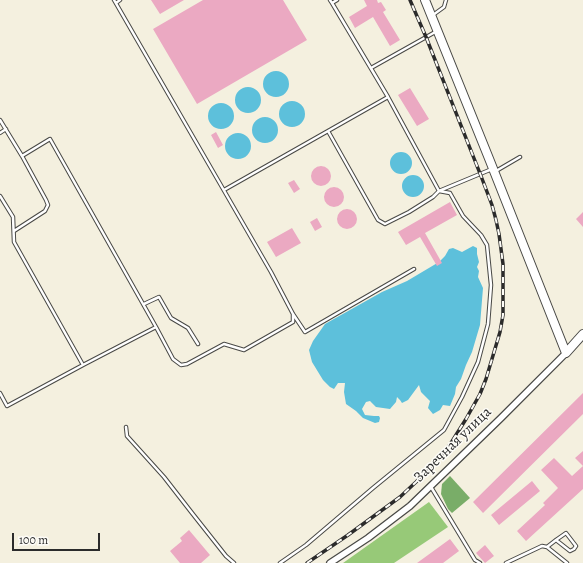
<!DOCTYPE html>
<html>
<head>
<meta charset="utf-8">
<style>
	body { margin:0 }
	#map { position:relative; width:583px; height:563px; overflow:hidden; background:#f4f0df; font-family:Alegreya,serif }
	canvas { display:block }
	.scale { position:absolute; left:12px; top:533px; width:88px; height:18px; box-sizing:border-box; border:2px solid #2b2b2b; border-top:0; padding-left:5px; font-size:12px; line-height:14px; white-space:nowrap; color:#2b2b2b; -webkit-text-stroke:3px #fdfcf7; paint-order:stroke }
</style>
</head>
<body>
<div id="map">
<canvas width="583" height="563"></canvas>
<div class="scale">100 m</div>
</div>
<script>
const g = document.querySelector('canvas').getContext('2d');
g.lineJoin = 'round';
function fillPath(path, color) {
  g.fillStyle = color;
  g.fill(path, 'evenodd');
}
function poly(rows) {
  const path = new Path2D();
  for (const r of rows) {
    if (r.length === 3) {
      path.moveTo(r[0] + r[2], r[1]);
      path.arc(r[0], r[1], r[2], 0, 2 * Math.PI);
      continue;
    }
    path.moveTo(r[0], r[1]);
    for (let i = 2; i < r.length; i += 2) path.lineTo(r[i], r[i + 1]);
  }
  return path;
}
function strokePath(path, color, width, dash) {
  g.strokeStyle = color;
  g.lineWidth = width;
  g.lineCap = dash ? 'butt' : 'round';
  g.setLineDash(dash || []);
  g.stroke(path);
}
function drawText(font, color, halo, rows, align = 'center') {
  g.font = font + ' Alegreya,serif';
  g.lineWidth = 3;
  g.setLineDash([]);
  g.textBaseline = 'middle';
  g.strokeStyle = halo;
  g.fillStyle = color;
  for (const [text, x, y, turn = 0] of rows) {
    g.save();
    g.translate(x, y);
    g.rotate((+turn || 0) * Math.PI / 180);
    g.textAlign = isNaN(turn) ? turn : align;
    if (halo) g.strokeText(text, 0, 0);
    g.fillText(text, 0, 0);
    g.restore();
  }
}
fillPath(poly([
	[429,502,448,527,394,563,343,563]
]), '#97c978');
fillPath(poly([
	[450,476,470,498,452,513,448,509,441,494,442,484]
]), '#79ad68');
fillPath(poly([
	[276,84,13],
	[248,100,13],
	[292,114,13],
	[221,116,13],
	[265,130,13],
	[238,146,13],
	[401,163,11],
	[413,186,11],
	[473,246,477,248,477,254,479,262,477,267,479,271,478,277,483,288,480,325,472,352,466,365,461,379,456,387,455,394,450,406,443,405,440,410,433,414,428,408,430,401,421,392,419,385,408,400,402,403,400,400,397,397,396,402,390,409,376,407,370,401,366,402,362,409,365,415,374,416,379,416,380,418,379,422,375,423,363,418,356,411,346,404,344,392,345,383,338,383,334,389,330,387,323,380,312,362,309,350,313,341,325,324,382,292,407,281,439,262,445,256,449,249,453,248,462,252]
]), '#5dc0db');
fillPath(poly([
	[151,0,184,0,160,14],
	[203,0,283,0,307,40,197,104,153,29],
	[364,0,377,0,378,3,381,2,386,10,383,12,400,40,390,46,373,17,355,28,349,17,367,6],
	[410,88,429,119,417,126,398,95],
	[216,132,223,145,218,148,211,135],
	[321,176,10],
	[294,180,300,189,294,193,288,183],
	[334,197,10],
	[450,202,457,215,425,233,442,263,437,266,420,237,406,245,398,232],
	[347,219,10],
	[583,212,583,227,576,219],
	[317,218,322,227,315,231,310,222],
	[292,228,301,243,276,257,267,242],
	[583,393,583,414,483,513,473,502],
	[583,451,583,489,526,541,517,531,545,505,543,503,558,488,541,470,554,458,572,476,583,466,575,458],
	[532,481,540,491,499,525,491,515],
	[189,530,210,555,201,563,180,563,170,551,182,541,180,538],
	[450,539,459,551,443,563,417,563],
	[485,545,494,556,485,563,476,553]
]), '#eba9c2');
const lane = poly([
	[114,0,271,272,293,314,305,332,414,269],
	[330,0,332,3,337,0],
	[116,3,120,0],
	[433,15,444,7,446,0],
	[371,68,437,31],
	[0,120,22,156,50,139,156,327,83,365,14,242,13,217,0,196],
	[328,131,378,220,385,224,409,212,433,197,439,191,492,169],
	[0,133,6,129],
	[496,171,520,157],
	[224,190,388,97],
	[14,231,45,211,48,205,46,200,22,156],
	[144,304,159,297,171,318,188,328,198,344],
	[156,327,173,359,181,365,187,364,224,344,244,350,293,322,293,314],
	[0,393,7,406,83,365],
	[126,427,127,436,164,477,192,513,226,556,234,563],
	[431,487,475,560,480,563],
	[547,547,556,540,566,533,576,546,574,549,570,551,556,540],
	[280,563,306,545,373,488,444,430,462,397,478,362,488,324,491,285,487,245,481,235,463,216,450,193,439,191,388,97,332,3],
	[506,563,542,546,547,547,567,563]
]);
const street = poly([
	[330,563,368,538,410,506,501,418,566,353]
]);
const secondary = poly([
	[425,0,490,161,566,353,583,334]
]);
strokePath(lane, '#494946', 4.5);
strokePath(street, '#494946', 8);
strokePath(secondary, '#494946', 10);
strokePath(lane, '#fff', 2.5);
strokePath(street, '#fff', 5.5);
strokePath(secondary, '#fff', 8);
const rail = poly([
	[307,563,348,535,400,497,416,482,442,455,451,443,466,419,480,394,486,379,500,332,503,315,503,264,499,234,496,220,492,205,481,176,426,37,410,0]
]);
strokePath(rail, '#2b2b2b', 3.5);
strokePath(rail, '#fdfcf7', 2, [6]);
drawText('15px', '#2b2b2b', '#fdfcf7', [
	["Заречная улица",453,445,-44]
]);
</script>
</body>
</html>
